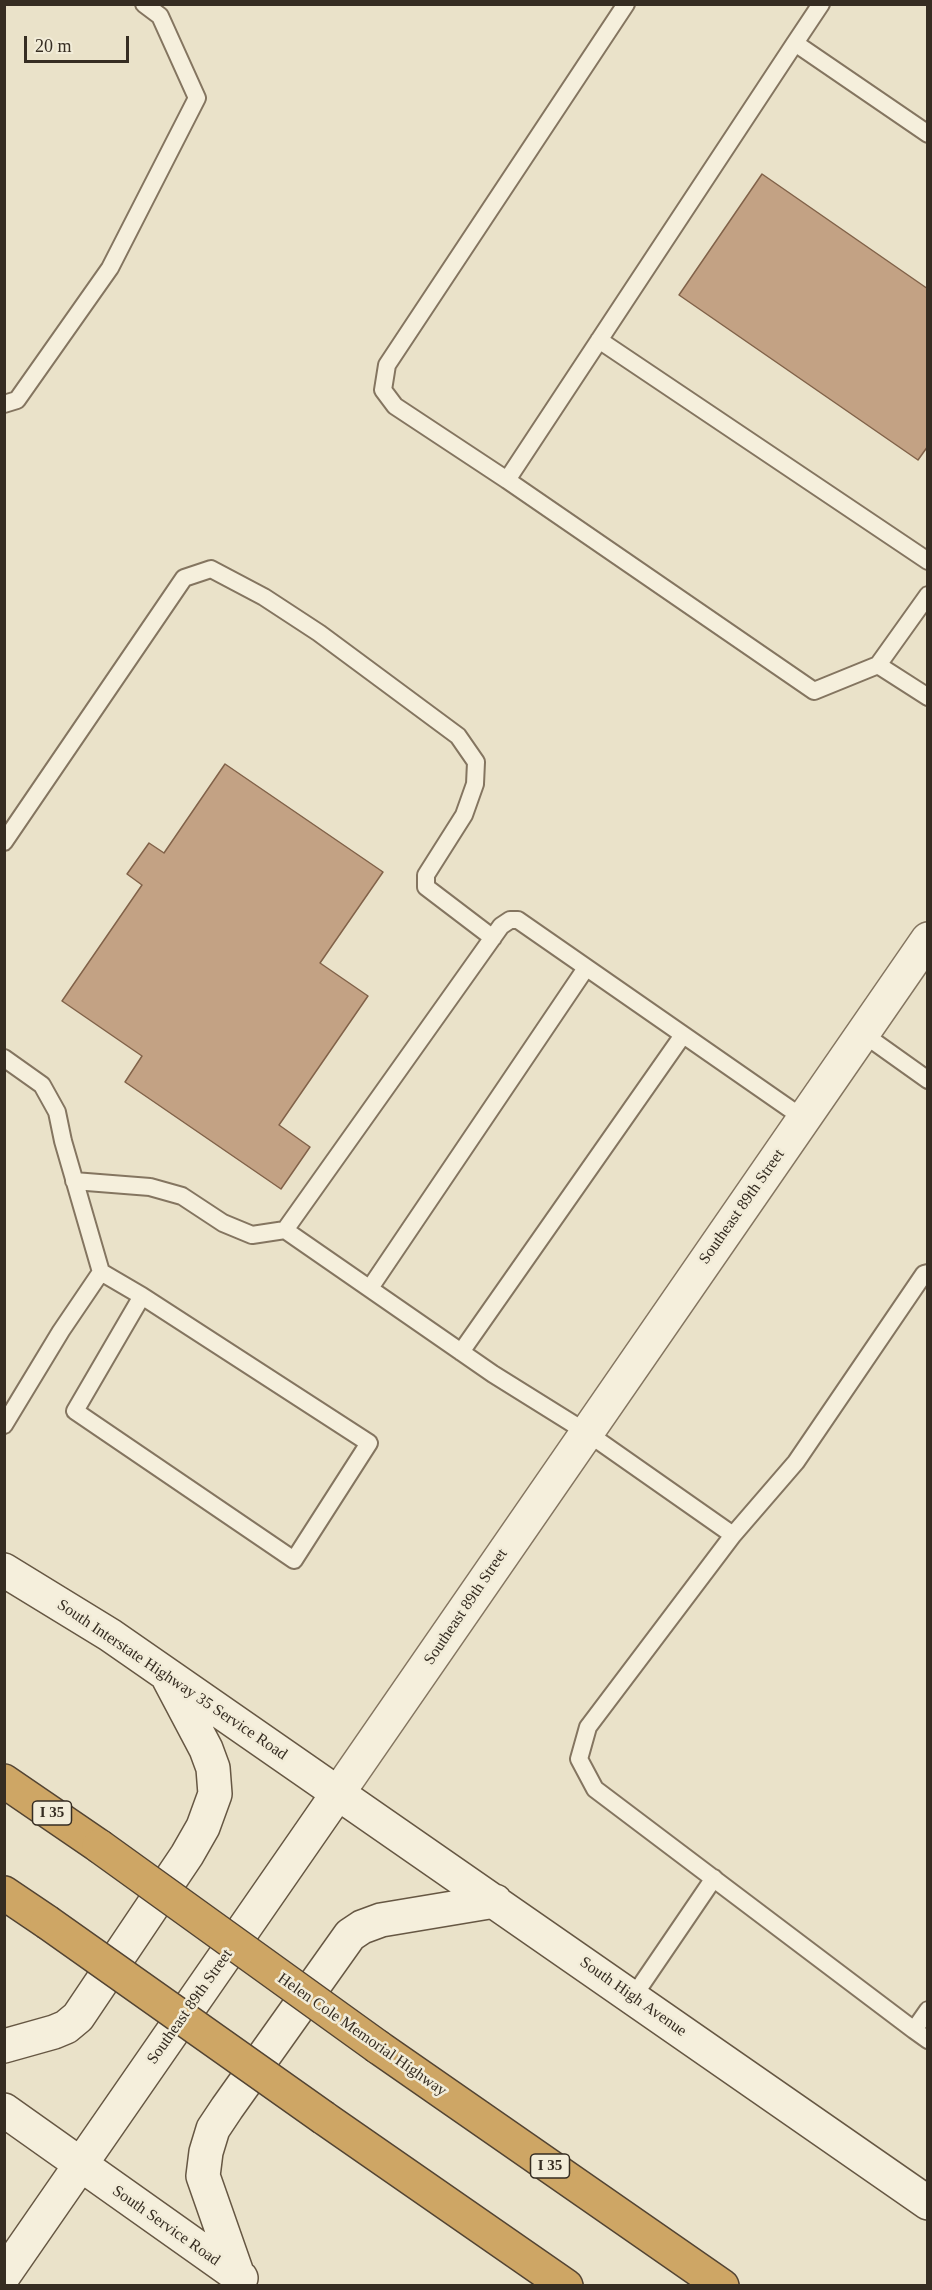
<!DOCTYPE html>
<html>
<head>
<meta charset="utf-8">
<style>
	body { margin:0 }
	#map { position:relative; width:932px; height:2290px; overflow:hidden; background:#eae2c9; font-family:Georgia,serif }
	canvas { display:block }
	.frame { position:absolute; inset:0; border:6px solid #362d22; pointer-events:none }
	.scale { position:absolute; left:24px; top:36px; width:105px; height:27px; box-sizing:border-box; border:3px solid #362d22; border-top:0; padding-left:8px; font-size:18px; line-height:21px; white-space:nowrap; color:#362d22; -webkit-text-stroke:4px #f2ecd8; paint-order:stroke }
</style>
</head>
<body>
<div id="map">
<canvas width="932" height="2290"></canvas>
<div class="frame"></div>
<div class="scale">20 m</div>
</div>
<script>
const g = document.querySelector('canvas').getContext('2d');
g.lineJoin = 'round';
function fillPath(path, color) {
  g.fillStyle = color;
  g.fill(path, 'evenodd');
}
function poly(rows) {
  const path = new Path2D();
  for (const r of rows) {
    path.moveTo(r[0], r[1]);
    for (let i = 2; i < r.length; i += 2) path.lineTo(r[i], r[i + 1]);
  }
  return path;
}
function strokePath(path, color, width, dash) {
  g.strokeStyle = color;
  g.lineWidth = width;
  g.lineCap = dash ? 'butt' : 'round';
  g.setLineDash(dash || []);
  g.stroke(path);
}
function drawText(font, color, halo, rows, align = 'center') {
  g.font = font + ' Georgia,serif';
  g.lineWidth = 5;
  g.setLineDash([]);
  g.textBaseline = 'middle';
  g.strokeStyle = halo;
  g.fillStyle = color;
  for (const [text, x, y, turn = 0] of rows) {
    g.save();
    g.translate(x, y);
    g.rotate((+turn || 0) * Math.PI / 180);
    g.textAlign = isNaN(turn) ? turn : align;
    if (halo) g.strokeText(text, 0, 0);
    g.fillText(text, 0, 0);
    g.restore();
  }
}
const building = poly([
	[762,174,928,289,928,446,918,460,679,295,762,174],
	[225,764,383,872,320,963,368,996,279,1125,310,1147,281,1189,125,1082,142,1056,62,1001,142,885,127,874,149,843,164,853,225,764]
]);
fillPath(building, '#c3a284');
strokePath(building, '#816249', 1.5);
const service = poly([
	[795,43,821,4],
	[928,134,795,43,507,480,814,691,878,665,928,595],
	[599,340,928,561],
	[4,404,17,400,110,268,197,98,160,16,144,4],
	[507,480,395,406,383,390,387,365,626,4],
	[878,665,928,697],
	[4,842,184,578,211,569,264,597,319,633,458,736,476,762,475,784,464,815,426,875,426,887,493,938],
	[862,1033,928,1080],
	[4,1058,42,1085,57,1112,63,1141,101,1272,61,1331,4,1425],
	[74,1181,150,1187,182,1196,223,1223,252,1235,285,1230,493,1374,586,1432,733,1535],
	[285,1230,501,926,510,920,518,920,803,1118],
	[101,1272,142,1296,75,1411,294,1560,369,1443,142,1296],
	[928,1273,924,1274,796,1462,733,1535,588,1727,579,1759,595,1789,914,2030,928,2010],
	[370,1288,586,968],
	[461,1352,683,1035],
	[633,1997,714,1878],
	[914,2030,928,2040]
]);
const tertiary = poly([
	[338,1793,928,939]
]);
const secondary = poly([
	[4,1570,110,1635,928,2203],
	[4,2046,54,2032,66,2027,78,2017,187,1855,203,1827,215,1794,213,1768,206,1749,169,1679],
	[4,2110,241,2278],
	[4,2275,338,1793],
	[238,2276,203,2176,206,2152,213,2129,227,2108,350,1935,362,1927,381,1920,495,1901]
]);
const motorway = poly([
	[4,1781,99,1846],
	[4,1893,47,1922],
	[378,2047,722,2286],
	[324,2118,566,2286]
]);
strokePath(service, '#847560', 20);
strokePath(tertiary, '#847560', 36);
strokePath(secondary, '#665743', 36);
strokePath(motorway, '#534433', 36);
strokePath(service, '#f5efdc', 16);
strokePath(tertiary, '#f5efdc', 33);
strokePath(secondary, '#f5efdc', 33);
strokePath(motorway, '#cea665', 33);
const motorwayBridge = poly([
	[99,1846,378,2047],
	[47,1922,324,2118]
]);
strokePath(motorwayBridge, '#534433', 36, []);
strokePath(motorwayBridge, '#cea665', 33);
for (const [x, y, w] of [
	[52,1813,39],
	[550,2166,39]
]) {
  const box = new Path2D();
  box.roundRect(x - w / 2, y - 12, w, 24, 4.5);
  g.fillStyle = '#f2ecd8';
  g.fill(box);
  strokePath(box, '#362d22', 1.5);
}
drawText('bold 15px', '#362d22', null, [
	["I 35",52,1813],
	["I 35",550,2166]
]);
drawText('16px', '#362d22', '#f2ecd8', [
	["Southeast 89th Street",742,1207,-55],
	["Southeast 89th Street",466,1607,-56],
	["South Interstate Highway 35 Service Road",172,1680,34],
	["South High Avenue",633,1997,35],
	["Southeast 89th Street",190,2007,-55],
	["Helen Cole Memorial Highway",362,2035,35],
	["South Service Road",166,2226,35]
]);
</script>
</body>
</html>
